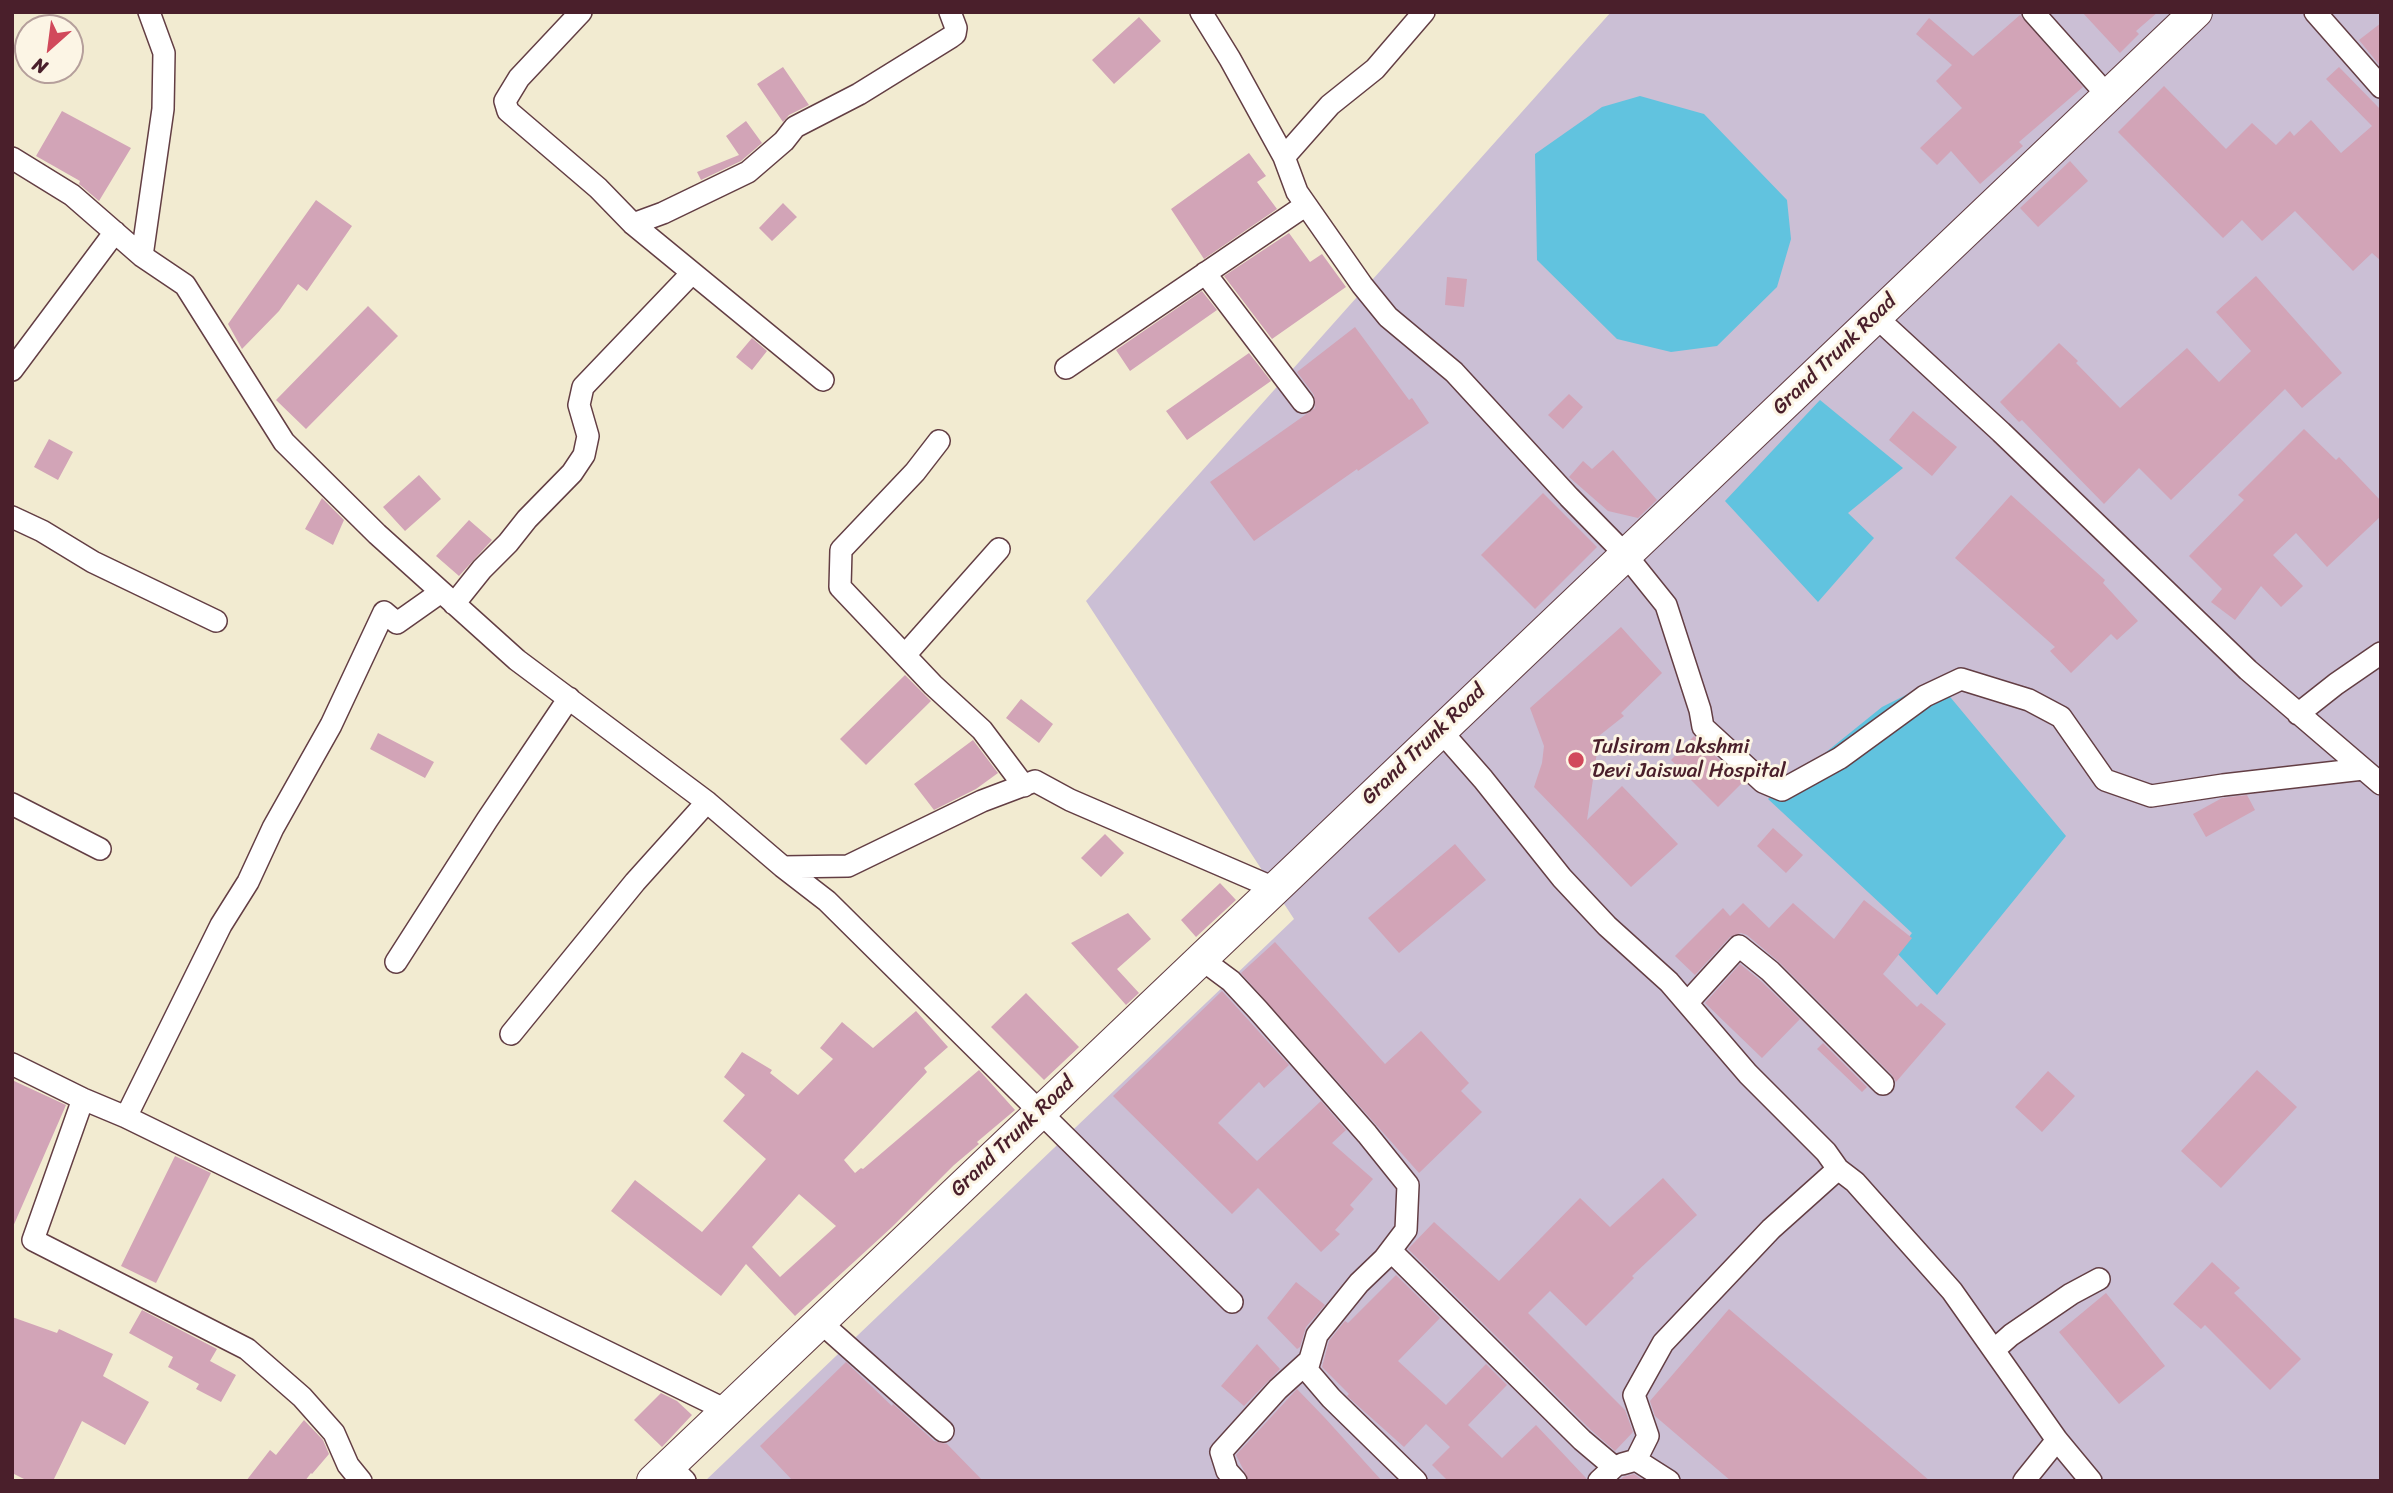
<!DOCTYPE html>
<html>
<head>
<meta charset="utf-8">
<style>
	body { margin:0 }
	#map { position:relative; width:2393px; height:1493px; overflow:hidden; background:#f2ebd1; font-family:Sriracha,sans-serif }
	canvas { display:block }
	.frame { position:absolute; inset:0; border:14px solid #4a1f2b; pointer-events:none }
	.north { position:absolute; left:14px; top:14px; width:70px; height:70px; box-sizing:border-box; background:#fcf5e5; border:2px solid #b59f9b; border-radius:50%; rotate:208deg; font-size:19px; font-weight:700; line-height:28px; text-align:center; color:#4a1f2b }
	.north::after { content:''; display:block; margin:auto; width:24px; height:32px; background:#d1495b; clip-path:polygon(50% 0,100% 100%,50% 72%,0 100%) }
</style>
</head>
<body>
<div id="map">
<canvas width="2393" height="1493"></canvas>
<div class="frame"></div>
<div class="north">N</div>
</div>
<script>
const g = document.querySelector('canvas').getContext('2d');
g.lineJoin = 'round';
function fillPath(path, color) {
  g.fillStyle = color;
  g.fill(path, 'evenodd');
}
function poly(rows) {
  const path = new Path2D();
  for (const r of rows) {
    path.moveTo(r[0], r[1]);
    for (let i = 2; i < r.length; i += 2) path.lineTo(r[i], r[i + 1]);
  }
  return path;
}
function strokePath(path, color, width, dash) {
  g.strokeStyle = color;
  g.lineWidth = width;
  g.lineCap = dash ? 'butt' : 'round';
  g.setLineDash(dash || []);
  g.stroke(path);
}
function drawText(font, color, halo, rows, align = 'center') {
  g.font = font + ' Sriracha,sans-serif';
  g.lineWidth = 6;
  g.setLineDash([]);
  g.textBaseline = 'middle';
  g.strokeStyle = halo;
  g.fillStyle = color;
  for (const [text, x, y, turn = 0] of rows) {
    g.save();
    g.translate(x, y);
    g.rotate((+turn || 0) * Math.PI / 180);
    g.textAlign = isNaN(turn) ? turn : align;
    if (halo) g.strokeText(text, 0, 0);
    g.fillText(text, 0, 0);
    g.restore();
  }
}
fillPath(poly([
	[1611,12,2381,12,2381,1481,705,1481,1294,919,1086,601]
]), '#cbbfd5');
fillPath(poly([
	[1640,96,1704,114,1787,200,1791,239,1777,287,1717,346,1671,352,1617,339,1537,260,1535,154,1602,107],
	[1820,400,1903,468,1848,513,1874,538,1818,602,1725,501],
	[1936,680,2066,836,1937,995,1897,953,1912,933,1768,799,1882,707]
]), '#61c3df');
fillPath(poly([
	[2082,12,2158,12,2136,31,2139,34,2120,53],
	[2020,15,2083,87,2019,142,2023,146,1980,184,1951,151,1937,165,1920,148,1962,108,1936,81,1952,65,1916,34,1929,18,1973,56],
	[1139,17,1161,41,1114,84,1092,60],
	[2381,23,2381,67,2359,40],
	[783,67,809,105,789,115,783,122,757,84],
	[2339,67,2381,110,2381,261,2372,253,2353,271,2295,211,2262,241,2242,220,2223,238,2118,132,2164,86,2226,149,2252,123,2276,145,2290,131,2294,136,2311,120,2341,153,2372,126,2326,79],
	[62,111,131,148,99,201,79,184,80,181,36,156],
	[746,121,762,143,741,161,701,180,697,172,739,155,726,136],
	[1249,153,1266,176,1257,182,1277,209,1204,259,1171,209],
	[2070,161,2088,181,2038,227,2020,208],
	[316,200,352,226,307,291,298,284,279,311,242,349,228,324],
	[783,203,797,217,772,241,759,228],
	[1289,233,1310,262,1322,254,1346,287,1272,339,1224,276],
	[2256,276,2342,373,2302,408,2285,389,2171,500,2139,468,2104,504,2022,420,2019,422,2000,402,2059,343,2078,361,2076,363,2120,408,2187,348,2219,382,2251,351,2216,312],
	[1447,277,1467,279,1464,307,1445,305],
	[1202,291,1217,310,1130,371,1116,350],
	[368,306,398,336,306,429,276,400],
	[1355,327,1409,400,1412,398,1429,423,1358,471,1357,469,1254,541,1210,482,1315,408,1314,395,1297,372],
	[752,338,767,351,752,370,736,357],
	[1249,353,1271,381,1187,440,1166,411],
	[1569,394,1583,407,1563,429,1548,415],
	[1913,411,1957,447,1932,476,1889,440],
	[2304,429,2336,460,2339,457,2381,501,2381,516,2327,567,2296,533,2273,555,2303,586,2281,607,2261,586,2235,620,2211,602,2222,589,2189,556,2244,500,2238,495],
	[49,439,73,452,58,480,34,467],
	[1613,450,1657,500,1638,518,1608,511,1569,477,1583,461,1592,469],
	[419,475,441,499,405,531,383,507],
	[1543,493,1597,547,1535,609,1481,555],
	[2011,495,2105,580,2103,583,2138,621,2117,640,2111,634,2071,673,2050,651,2055,647,1955,558],
	[322,498,344,520,333,545,305,529],
	[469,520,492,540,459,576,436,556],
	[1621,627,1662,673,1621,713,1624,716,1595,739,1597,752,1587,820,1622,786,1678,844,1631,887,1534,787,1542,763,1544,746,1530,708],
	[905,675,931,701,866,765,840,739],
	[1021,699,1053,724,1039,743,1006,718],
	[378,733,434,762,425,778,370,749],
	[1694,736,1743,782,1718,807,1671,760],
	[973,740,998,773,976,789,934,810,914,784],
	[2247,795,2255,810,2206,837,2193,814,2222,798],
	[1773,828,1803,855,1786,873,1757,846],
	[1105,834,1124,853,1101,877,1081,858],
	[1455,844,1486,880,1399,953,1368,918],
	[1220,883,1236,900,1196,937,1181,920],
	[1864,900,1912,938,1883,974,1917,1007,1921,1003,1946,1024,1896,1082,1892,1075,1779,962,1747,935,1741,933,1730,937,1695,975,1675,956,1723,908,1730,916,1743,903,1769,928,1793,903,1834,939],
	[1128,913,1151,939,1117,969,1139,993,1126,1005,1071,943],
	[1275,942,1385,1064,1421,1031,1469,1083,1461,1091,1482,1112,1419,1173,1241,973],
	[1740,964,1761,981,1800,1019,1762,1058,1705,1003],
	[1222,991,1289,1065,1264,1088,1259,1082,1218,1123,1257,1161,1321,1101,1346,1130,1332,1143,1373,1179,1350,1205,1354,1209,1335,1230,1340,1234,1321,1252,1258,1188,1232,1214,1113,1096],
	[1026,993,1079,1047,1044,1080,991,1027],
	[916,1011,948,1047,924,1068,927,1072,844,1160,855,1173,861,1168,863,1169,979,1070,1015,1110,977,1142,979,1144,954,1165,892,1227,795,1316,746,1264,721,1296,611,1211,635,1180,702,1232,766,1159,723,1121,745,1095,724,1077,742,1052,772,1070,770,1073,798,1095,833,1059,820,1048,842,1022,873,1048],
	[799,1194,836,1226,780,1277,752,1247],
	[1823,1043,1867,1087,1862,1092,1817,1049],
	[2257,1070,2297,1107,2221,1188,2181,1151],
	[2048,1071,2075,1096,2042,1132,2015,1107],
	[12,1080,66,1105,12,1229],
	[175,1156,211,1173,156,1283,121,1266],
	[1663,1178,1697,1215,1632,1276,1634,1278,1586,1326,1550,1291,1528,1313,1625,1410,1633,1432,1615,1451,1591,1430,1408,1249,1434,1222,1499,1281,1580,1198,1610,1227],
	[2212,1262,2240,1288,2234,1293,2301,1359,2270,1390,2205,1325,2201,1329,2173,1304],
	[1396,1275,1440,1318,1398,1361,1446,1405,1486,1364,1507,1385,1468,1425,1502,1458,1536,1425,1586,1478,1586,1481,1448,1481,1432,1465,1450,1447,1426,1424,1404,1447,1347,1396,1349,1394,1322,1367,1329,1341,1345,1321,1348,1323],
	[1296,1282,1325,1305,1306,1327,1300,1347,1297,1349,1267,1318],
	[2106,1293,2165,1366,2119,1404,2059,1332],
	[1729,1309,1930,1481,1731,1481,1655,1416,1650,1401],
	[142,1310,217,1349,210,1361,236,1375,221,1402,196,1389,199,1384,168,1367,173,1357,129,1333],
	[12,1317,57,1333,59,1329,113,1354,103,1376,149,1402,125,1445,82,1421,53,1481,28,1481,12,1473],
	[1257,1344,1280,1369,1244,1406,1221,1386],
	[846,1362,892,1406,893,1404,934,1441,947,1444,983,1481,793,1481,760,1446],
	[1297,1389,1325,1418,1382,1481,1249,1481,1236,1455],
	[661,1393,677,1401,692,1415,662,1447,634,1420],
	[304,1420,323,1440,329,1454,312,1474,311,1473,305,1481,246,1481,270,1450,276,1455],
	[1634,1474,1644,1481,1619,1481,1623,1477]
]), '#d2a4b7');
const street = poly([
	[581,12,519,78,505,101,508,111,598,188,633,224,823,380],
	[1201,12,1230,59,1284,157,1297,192,1362,285,1388,317,1454,372,1569,497,1625,554,1666,605,1700,710,1703,727,1763,782,1782,790,1840,758,1925,696,1961,679,2029,700,2061,717,2105,780,2151,796,2223,785,2363,769],
	[2033,12,2108,96],
	[2315,12,2381,87],
	[1284,157,1330,105,1375,69,1424,12],
	[12,158,72,195,142,256,185,285,284,442,377,534,517,660,707,802,783,867,848,866,982,801,1035,781,1070,800,1274,888],
	[633,224,663,213,748,172,784,141,795,127,859,94,951,37,955,34,956,28,950,12],
	[142,256,163,109,164,53,149,12],
	[1205,273,1303,402],
	[1875,316,2001,432,2248,670,2381,784],
	[1066,368,1306,205],
	[12,370,115,232],
	[939,441,915,472,841,550,840,587,933,685,982,730,1024,786],
	[12,517,42,531,93,562,216,621],
	[454,604,482,569,508,543,527,519,572,473,584,455,588,436,579,405,583,387,692,273],
	[905,655,999,549],
	[2298,714,2336,684,2381,653],
	[1440,730,1483,779,1562,878,1607,926,1669,982,1748,1074,1826,1152,1838,1169,1855,1182,1952,1291,2057,1440,2091,1481],
	[12,804,100,849],
	[783,867,827,901,1232,1302],
	[1200,958,1231,981,1258,1010,1367,1134,1408,1185,1406,1230,1384,1259,1359,1283,1317,1335,1307,1370,1331,1398,1416,1481],
	[396,962,487,820,569,698],
	[1687,1003,1739,946,1770,971,1883,1084],
	[511,1034,635,882,707,802],
	[12,1064,83,1099,126,1117,726,1410],
	[83,1099,33,1240,247,1349,302,1397,334,1433,348,1465,361,1481],
	[126,1117,221,925,248,882,273,828,331,725,384,612,397,623,441,592],
	[1391,1251,1582,1440,1614,1467,1599,1481],
	[819,1321,943,1431],
	[1994,1350,2011,1335,2071,1294,2099,1279],
	[1636,1460,1648,1436,1634,1395,1663,1343,1771,1229,1838,1169],
	[1622,1464,1636,1460,1669,1481],
	[669,1465,685,1481],
	[1236,1481,1227,1471,1221,1452,1278,1389,1310,1360],
	[2024,1481,2057,1440]
]);
const primary = poly([
	[653,1481,2196,12]
]);
strokePath(street, '#633e44', 24);
strokePath(primary, '#633e44', 34);
strokePath(street, '#fff', 21);
strokePath(primary, '#fff', 32);
for (const [x, y, r, color] of [
	[1576,760,9,"#d1495b"]
]) {
  const dot = new Path2D();
  dot.arc(x, y, r, 0, 2 * Math.PI);
  g.fillStyle = color;
  g.fill(dot);
  strokePath(dot, '#fcf5e5', 2.5);
}
drawText('21px', '#4a1f2b', '#fcf5e5', [
	["Grand Trunk Road",1835,355,-44],
	["Grand Trunk Road",1424,745,-44],
	["Grand Trunk Road",1013,1137,-44]
]);
drawText('21px', '#4a1f2b', '#fcf5e5', [
	["Tulsiram Lakshmi",1592,748],
	["Devi Jaiswal Hospital",1592,772]
], 'left');
</script>
</body>
</html>
